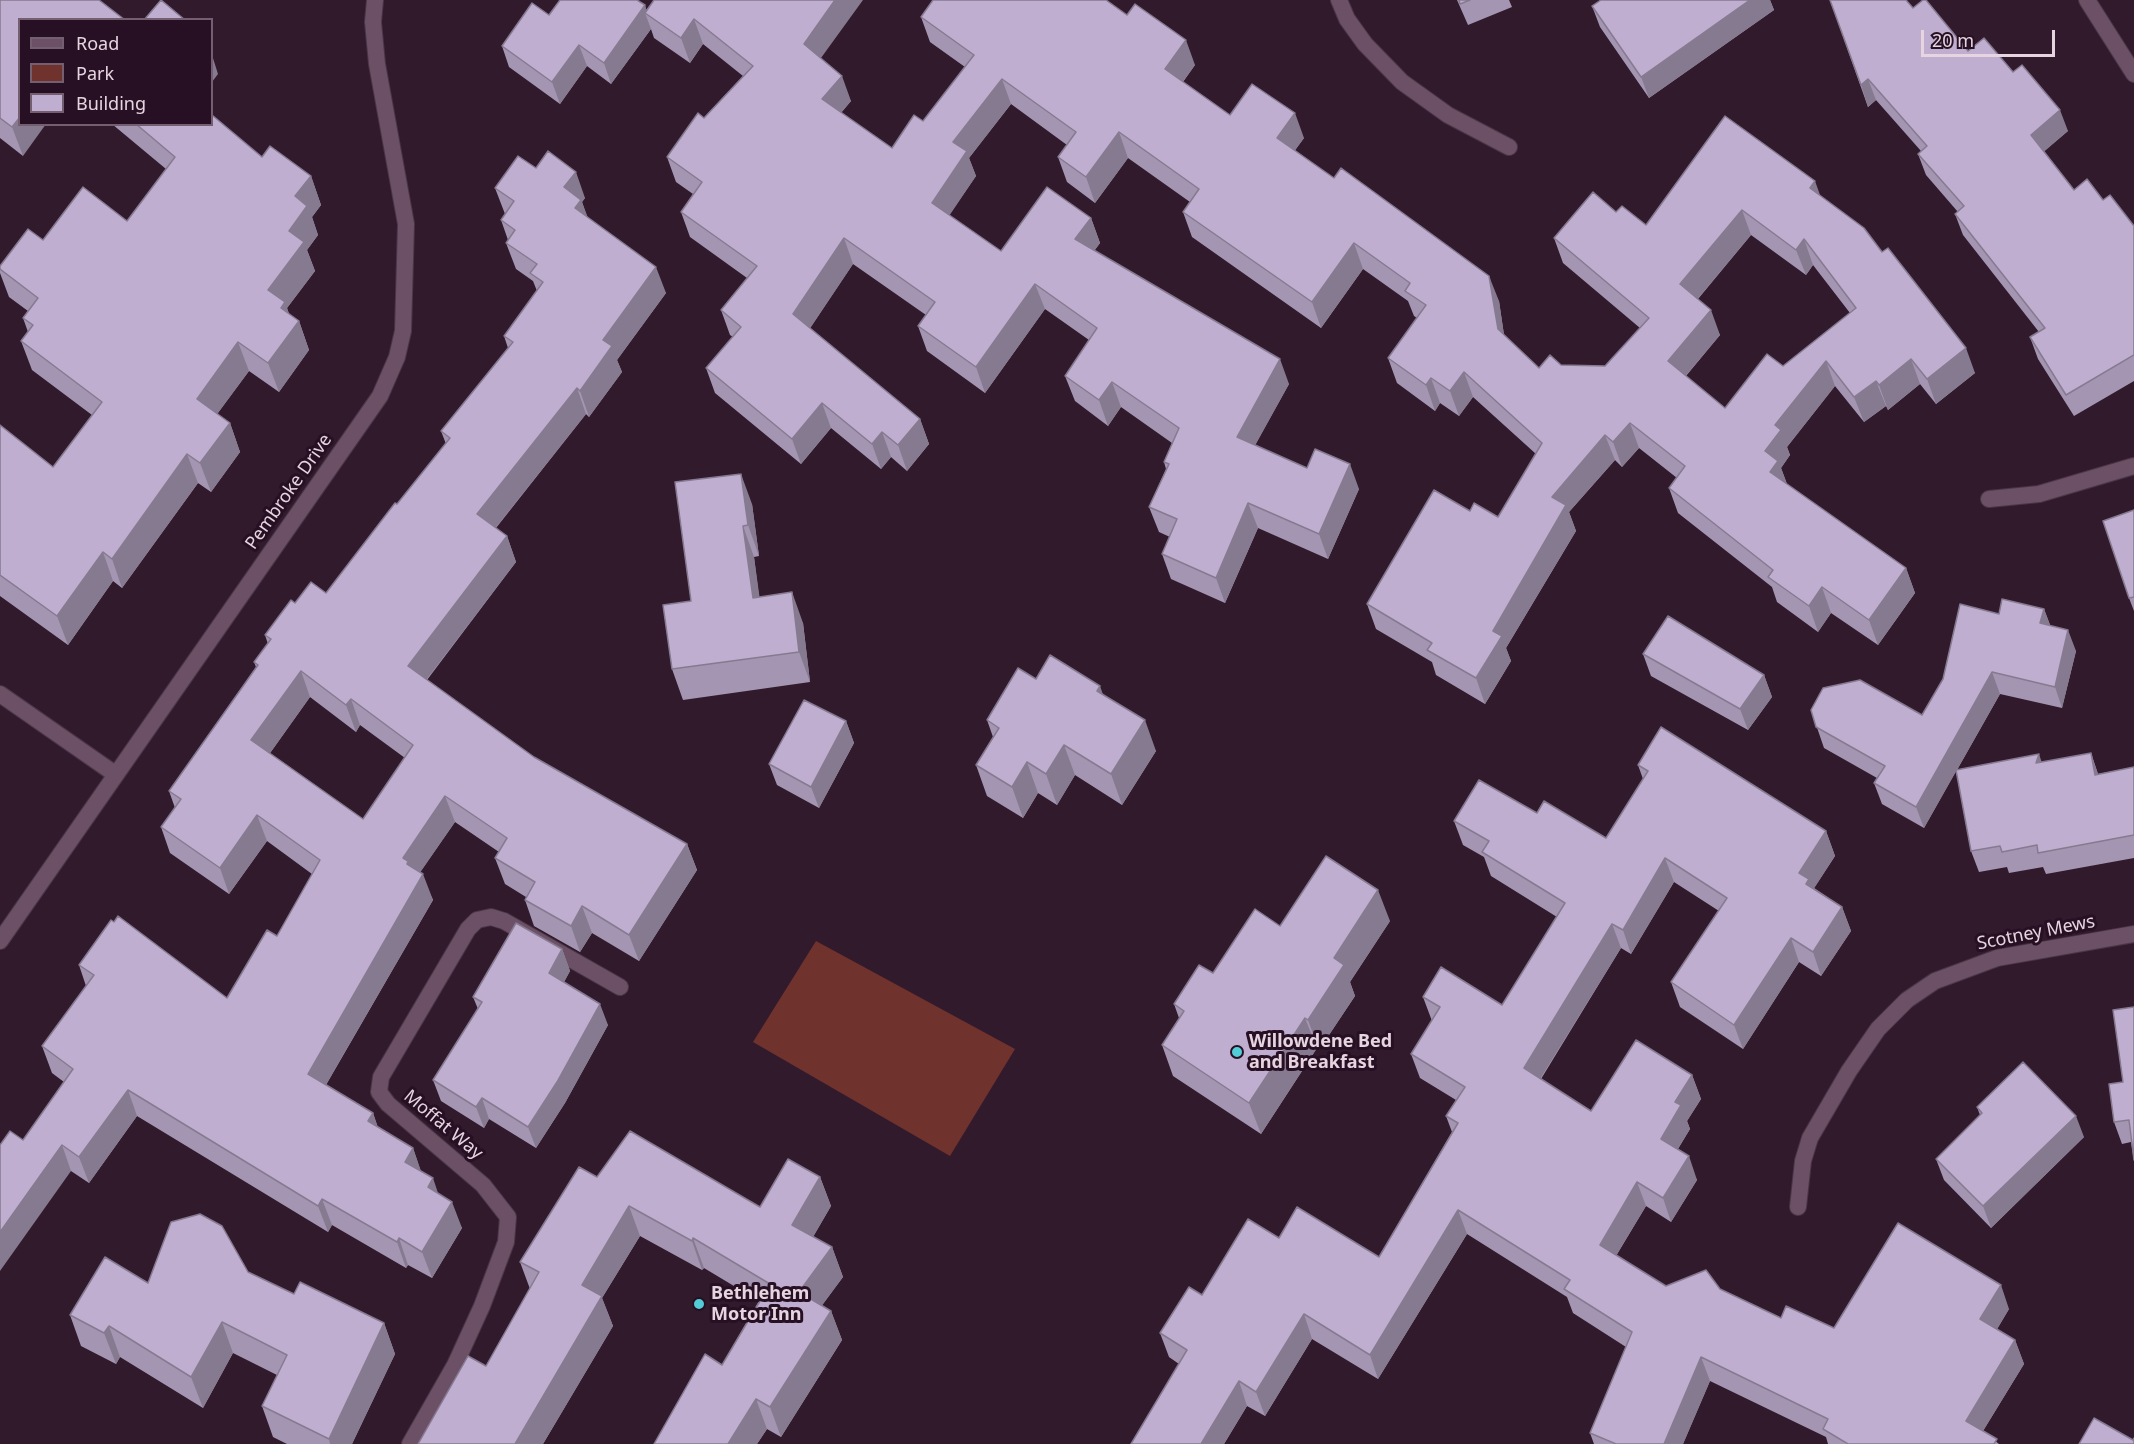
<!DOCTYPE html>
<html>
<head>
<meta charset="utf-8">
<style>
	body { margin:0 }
	#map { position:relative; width:2134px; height:1444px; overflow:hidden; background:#321a2d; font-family:"Noto Sans",sans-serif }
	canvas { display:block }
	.legend { position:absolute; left:18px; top:18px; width:195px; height:108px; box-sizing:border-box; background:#271023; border:2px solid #735f6f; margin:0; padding:8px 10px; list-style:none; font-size:18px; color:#e6d5e1 }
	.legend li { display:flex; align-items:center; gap:12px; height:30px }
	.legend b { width:30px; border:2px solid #735f6f }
	.scale { position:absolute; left:1921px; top:30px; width:134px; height:27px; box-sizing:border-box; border:3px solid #e6d5e1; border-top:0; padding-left:8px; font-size:18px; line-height:21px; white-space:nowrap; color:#e6d5e1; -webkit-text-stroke:4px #271023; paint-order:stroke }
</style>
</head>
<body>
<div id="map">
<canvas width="2134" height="1444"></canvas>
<ul class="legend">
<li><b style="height:8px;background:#6c5066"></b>Road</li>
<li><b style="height:16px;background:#6f322d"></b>Park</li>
<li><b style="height:16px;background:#bfaecf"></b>Building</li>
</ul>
<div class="scale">20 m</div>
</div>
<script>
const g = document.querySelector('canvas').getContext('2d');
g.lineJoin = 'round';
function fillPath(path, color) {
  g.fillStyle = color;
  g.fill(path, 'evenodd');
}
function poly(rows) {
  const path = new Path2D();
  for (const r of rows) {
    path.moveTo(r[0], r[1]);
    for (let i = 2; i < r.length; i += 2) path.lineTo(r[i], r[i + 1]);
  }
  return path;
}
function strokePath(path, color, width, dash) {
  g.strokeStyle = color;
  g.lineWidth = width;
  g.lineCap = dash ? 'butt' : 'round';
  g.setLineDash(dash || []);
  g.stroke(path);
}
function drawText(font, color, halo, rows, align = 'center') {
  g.font = font + ' "Noto Sans",sans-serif';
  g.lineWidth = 6;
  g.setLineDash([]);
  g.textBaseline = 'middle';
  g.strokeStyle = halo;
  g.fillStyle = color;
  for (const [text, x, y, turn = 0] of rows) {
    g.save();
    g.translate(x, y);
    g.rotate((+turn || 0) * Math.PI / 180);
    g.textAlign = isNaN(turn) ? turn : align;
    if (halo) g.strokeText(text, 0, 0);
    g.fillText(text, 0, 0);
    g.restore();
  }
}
fillPath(poly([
	[816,941,1015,1049,950,1156,753,1042]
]), '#6f322d');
const minor = poly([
	[1339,0,1347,19,1365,44,1402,82,1448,115,1509,147],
	[1989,499,2039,494,2134,466],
	[0,694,115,774],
	[0,941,380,396,397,357,403,331,406,224,377,64,373,22,375,0],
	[1798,1207,1803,1161,1810,1138,1849,1071,1878,1029,1907,1000,1935,981,1997,958,2134,934],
	[410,1444,455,1365,482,1306,506,1242,508,1217,483,1185,388,1104,379,1092,381,1077,468,929,477,920,491,917,504,921,620,987]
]);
const tertiary = poly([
	[2087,0,2134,74]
]);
strokePath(minor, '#4a3646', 18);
strokePath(tertiary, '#4a3646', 18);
strokePath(minor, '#6c5066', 16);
strokePath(tertiary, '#6c5066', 16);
fillPath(poly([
	[0,0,20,20,23,156,0,138],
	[654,0,821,58,851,101,841,113,892,148,923,121,965,67,930,42,921,17,1195,65,1183,82,1230,115,1304,138,1295,150,1499,301,1504,335,1539,368,1561,365,1605,366,1640,328,1563,263,1554,238,1616,212,1646,225,1820,195,1975,373,1936,404,1920,384,1888,410,1886,406,1864,422,1835,386,1787,447,1790,455,1781,468,1787,484,1906,568,1915,593,1878,645,1831,613,1818,632,1777,602,1772,587,1678,513,1669,488,1677,478,1639,448,1622,467,1615,460,1569,512,1576,531,1506,648,1511,661,1485,704,1436,675,1432,662,1376,629,1367,604,1470,511,1498,517,1536,454,1473,397,1459,416,1440,403,1435,411,1397,383,1388,358,1417,318,1414,316,1408,301,1363,269,1321,328,1192,237,1183,212,1190,202,1128,158,1095,203,1067,182,1058,157,1067,145,1011,104,969,158,976,176,949,215,1001,251,1091,218,1100,243,1094,251,1289,384,1255,445,1307,468,1359,489,1328,559,1258,528,1225,603,1171,579,1162,554,1170,537,1159,532,1149,507,1166,469,1164,462,1172,443,1121,407,1108,426,1075,401,1065,376,1089,340,1045,309,985,393,927,351,918,326,926,315,853,264,810,328,920,419,929,444,907,471,891,457,881,469,831,428,801,464,715,393,706,368,733,337,730,335,721,310,747,278,690,237,681,212,693,194,676,182,667,157,743,76,703,44,690,63,654,38,651,29,611,84,587,66,560,104,509,67,502,46,549,15,645,5,646,10],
	[1751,235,1806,275,1813,265,1850,313,1783,366,1725,408,1686,376,1720,335,1698,299],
	[1457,0,1509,0,1512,7,1468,25],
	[1601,0,1770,0,1774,10,1649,98,1600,27,1592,6],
	[1830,0,1913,8,1968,51,2013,72,2068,131,2044,151,2074,190,2103,200,2134,226,2134,381,2074,416,2038,359,2030,337,2039,332,1963,235,1955,214,1958,212,1926,175,1918,154,1921,151,1876,100,1868,107],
	[112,124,212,124,262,157,311,176,321,205,312,217,318,235,307,250,315,271,287,308,289,314,299,321,309,350,279,392,249,371,217,414,230,423,240,452,211,492,198,483,122,588,113,581,68,645,0,596,0,425,53,467,92,415,32,370,21,341,28,332,23,318,28,311,9,297,0,273,0,266,43,240,127,221,166,169],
	[536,168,585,198,582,202,587,217,666,293,617,360,622,372,589,417,586,414,496,528,507,536,516,562,427,680,534,757,687,844,697,870,639,961,592,933,580,952,534,926,525,900,526,897,505,884,495,858,499,852,455,822,420,872,433,900,326,1085,373,1113,378,1128,413,1148,421,1172,438,1194,462,1228,432,1278,408,1265,406,1268,332,1225,328,1232,137,1116,89,1183,71,1171,23,1140,64,1082,52,1073,42,1046,86,986,79,965,227,998,277,936,312,874,267,841,229,894,170,853,161,827,175,808,169,791,256,667,254,662,268,644,265,635,295,603,326,593,446,444,441,431,508,348,504,336,537,291,533,281,516,269,506,243,508,240,501,220,505,214,495,188],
	[310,697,356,732,360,725,405,758,363,819,270,753],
	[752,504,759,556,754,557,759,597,803,623,810,682,683,700,672,669,691,601],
	[2134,510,2134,611,2129,598],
	[2044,609,2050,625,2076,651,2062,708,2000,694,1957,770,2042,762,2091,753,2098,774,2134,767,2134,858,2046,874,2043,867,2009,873,2007,867,1979,872,1971,851,1956,771,1924,828,1882,804,1874,783,1877,778,1824,748,1811,710,1922,715,1999,614],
	[1643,654,1764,675,1772,697,1748,730,1651,676],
	[1036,679,1103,694,1156,751,1122,805,1075,775,1057,805,1038,793,1023,818,987,796,976,765,993,737,987,720],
	[846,721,854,743,819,808,777,785,769,764],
	[1638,765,1826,831,1835,856,1814,888,1842,907,1851,931,1821,976,1799,962,1743,1049,1680,1007,1671,982,1719,911,1674,882,1631,954,1621,948,1541,1079,1591,1111,1692,1075,1701,1099,1687,1121,1690,1129,1678,1149,1697,1180,1671,1222,1646,1206,1616,1256,1666,1286,1720,1289,1781,1318,1834,1328,2009,1309,1997,1329,2015,1340,2024,1364,1983,1431,1999,1444,1828,1444,1826,1437,1710,1381,1683,1444,1594,1444,1590,1433,1626,1347,1573,1313,1567,1297,1467,1234,1378,1379,1312,1339,1265,1416,1247,1406,1224,1444,1131,1444,1179,1364,1169,1357,1160,1333,1202,1295,1279,1238,1379,1257,1452,1132,1446,1116,1456,1100,1420,1078,1411,1054,1432,1021,1423,997,1502,1005,1557,917,1491,876,1484,857,1463,845,1454,821,1537,813,1606,838,1643,779],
	[1390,921,1350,982,1355,996,1319,1050,1317,1048,1261,1134,1173,1076,1162,1045,1179,1018,1174,1004,1213,973,1280,926],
	[562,949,570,971,564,982,608,1025,565,1103,536,1148,489,1119,484,1128,441,1101,433,1080,478,1009,473,997],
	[2134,1007,2134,1161,2131,1142,2122,1144,2114,1122,2123,1082],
	[1977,1107,2084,1137,1991,1228,1944,1180,1936,1159,1980,1115],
	[597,1177,760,1207,820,1177,831,1206,813,1237,832,1247,843,1277,822,1305,831,1311,842,1340,781,1437,767,1429,757,1444,654,1444,722,1365,759,1301,704,1268,702,1270,640,1236,602,1298,613,1326,543,1444,418,1444,486,1366,530,1289,520,1262],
	[248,1272,294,1294,384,1323,395,1354,352,1444,287,1444,273,1437,262,1406,277,1375,233,1353,203,1408,120,1357,116,1364,81,1346,70,1315,148,1283]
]), '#a496b2');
fillPath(poly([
	[835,0,863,0,813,69,804,44],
	[1750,0,1770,0,1774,10,1649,98,1641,77],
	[645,5,648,15,645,13,651,29,611,84,604,63],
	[694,19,703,44,690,63,681,38],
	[1186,40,1195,65,1174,94,1165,69],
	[579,45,587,66,560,104,552,82],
	[212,55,218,74,212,82],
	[842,76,851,101,831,124,822,99],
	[1002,79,1011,104,969,158,976,176,941,228,932,203,953,142],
	[1868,79,1876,100,1868,107,1861,85],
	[2060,110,2068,131,2039,156,2031,135],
	[1295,113,1304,138,1286,163,1277,138],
	[20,117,20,124,46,124,23,156,12,127],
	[1119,132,1128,158,1095,203,1086,177],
	[576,172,585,198,582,202,591,226,585,234,564,187],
	[311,176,321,205,312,217,318,235,307,250,315,271,287,308,294,327,299,321,309,350,279,392,268,363,268,290,289,231,295,196],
	[1815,181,1824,206,1810,188],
	[1742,210,1751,235,1689,309,1680,284],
	[1091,218,1100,243,1084,265,1075,239],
	[844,238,853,264,803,339,793,314],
	[1804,239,1813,265,1806,275,1796,250],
	[1354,243,1363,269,1321,328,1312,302],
	[656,267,666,293,617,360,622,372,589,417,580,391,603,340],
	[1489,276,1499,301,1507,355,1498,329],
	[1035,284,1045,309,985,393,976,367],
	[1711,310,1720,335,1677,386,1668,361],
	[238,342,249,371,207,428,197,399],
	[1966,348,1975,373,1936,404,1927,379],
	[1280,359,1289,384,1246,462,1237,437],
	[1911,359,1920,384,1888,410,1879,385],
	[1826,361,1835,386,1787,447,1790,455,1781,468,1788,487,1770,472,1765,451,1775,425],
	[1464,372,1473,397,1459,416,1450,391],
	[1431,378,1440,403,1435,411,1426,385],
	[1876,381,1886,406,1864,422,1854,397],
	[1112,382,1121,407,1108,426,1099,400],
	[577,388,586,414,486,540,477,514],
	[822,403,831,428,801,464,792,439],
	[920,419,929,444,907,471,898,445],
	[230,423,240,452,211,492,200,463],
	[1630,423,1639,448,1622,467,1613,442],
	[882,432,891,457,881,469,872,444],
	[1605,435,1615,460,1569,512,1576,531,1506,648,1511,661,1485,704,1476,678,1493,631,1552,497],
	[187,454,198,483,122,588,112,559],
	[1350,464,1359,489,1328,559,1319,534],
	[741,474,752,504,759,556,748,525],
	[1248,503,1258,528,1225,603,1216,578],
	[743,526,754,557,764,629,753,598],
	[507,536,516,562,417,692,408,666],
	[103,552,113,581,68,645,57,616],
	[1906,568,1915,593,1878,645,1869,620],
	[1822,587,1831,613,1818,632,1809,606],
	[792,592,803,623,810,682,799,652],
	[2044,609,2052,630,2040,623],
	[2068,630,2076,651,2062,708,2055,687],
	[301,671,310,697,261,766,251,740],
	[1992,672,2000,694,1924,828,1916,807],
	[1764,675,1772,697,1748,730,1740,709],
	[1100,686,1111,717,1097,691],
	[351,699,360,725,356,732,346,705],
	[1145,720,1156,751,1122,805,1111,774],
	[846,721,854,743,819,808,811,787],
	[1064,745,1075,775,1057,805,1046,774],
	[2091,753,2098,774,2095,775],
	[2039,754,2046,775,2036,763],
	[1027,762,1038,793,1023,818,1012,787],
	[445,796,455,822,415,880,423,874,433,900,317,1100,308,1074,403,858],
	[257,815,267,841,229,894,220,868],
	[1826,831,1835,856,1813,890,1817,903,1799,873],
	[687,844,697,870,639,961,629,935],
	[1665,858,1674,882,1631,954,1623,930],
	[1378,890,1390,921,1350,982,1355,996,1319,1050,1308,1020,1334,958],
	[582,906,592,933,580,952,571,926],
	[1842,907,1851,931,1821,976,1813,952],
	[1612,924,1621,948,1532,1092,1524,1068],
	[1791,938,1799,962,1743,1049,1734,1025],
	[562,949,570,971,557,995,549,973],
	[600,1004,608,1025,565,1103,536,1148,528,1127],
	[1305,1018,1317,1048,1261,1134,1249,1103],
	[1692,1075,1701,1099,1687,1121,1690,1129,1669,1163,1661,1139,1675,1102],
	[128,1090,137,1116,89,1183,79,1157],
	[482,1098,489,1119,484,1128,476,1107],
	[373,1113,382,1139,368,1121],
	[2076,1116,2084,1137,1991,1228,1983,1206],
	[62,1145,71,1171,0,1271,0,1232],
	[413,1148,422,1174,405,1162],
	[1689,1156,1697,1180,1671,1222,1663,1198],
	[820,1177,831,1206,803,1254,792,1225],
	[433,1178,442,1205,428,1187],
	[1637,1182,1646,1206,1608,1269,1600,1245],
	[322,1199,332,1225,328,1232,318,1206],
	[452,1202,462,1228,432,1278,422,1252],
	[629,1206,640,1236,602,1298,613,1326,543,1444,515,1444,582,1285],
	[1458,1210,1467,1234,1378,1379,1370,1355],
	[399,1238,408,1265,406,1268,397,1242],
	[693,1238,704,1268,702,1270,692,1241],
	[832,1247,843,1277,810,1322,799,1292],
	[2001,1285,2009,1309,1989,1343,1980,1319],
	[831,1311,842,1340,781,1437,770,1407],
	[1304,1314,1312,1339,1265,1416,1256,1392],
	[222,1322,233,1353,203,1408,191,1377],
	[384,1323,395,1354,352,1444,330,1444,329,1439],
	[109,1326,120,1357,116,1364,104,1333],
	[2015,1340,2024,1364,1975,1444,1966,1421],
	[1701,1357,1710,1381,1683,1444,1664,1444],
	[1239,1381,1247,1406,1224,1444,1201,1444],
	[756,1399,767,1429,757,1444,728,1444]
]), '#867a91');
const building = poly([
	[0,0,99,0,125,20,20,20,20,117,12,127,0,118,0,0],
	[161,0,185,20,144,20,161,0],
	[560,0,637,0,645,5,604,63,579,45,552,82,502,46,532,3,549,15,560,0],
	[654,0,835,0,804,44,842,76,822,99,892,148,914,115,923,121,974,55,921,17,933,0,1106,0,1127,15,1135,4,1186,40,1165,69,1230,115,1252,84,1295,113,1277,138,1334,178,1341,168,1489,276,1498,329,1539,368,1550,355,1561,365,1605,366,1649,318,1554,238,1593,192,1616,212,1622,206,1646,225,1725,116,1815,181,1810,188,1864,228,1882,252,1888,248,1966,348,1927,379,1911,359,1879,385,1876,381,1854,397,1826,361,1775,425,1781,430,1765,451,1778,461,1770,472,1906,568,1869,620,1822,587,1809,606,1768,577,1773,570,1669,488,1685,466,1630,423,1613,442,1605,435,1552,497,1566,505,1493,631,1502,636,1476,678,1427,650,1432,643,1367,604,1434,490,1470,511,1474,503,1498,517,1542,443,1464,372,1450,391,1431,378,1426,385,1388,358,1426,305,1405,291,1410,283,1354,243,1312,302,1183,212,1199,189,1119,132,1086,177,1058,157,1076,132,1002,79,953,142,967,151,932,203,1001,251,1047,187,1091,218,1075,239,1280,359,1237,437,1307,468,1315,449,1350,464,1319,534,1248,503,1216,578,1162,554,1177,519,1149,507,1169,464,1164,462,1179,428,1112,382,1099,400,1065,376,1097,328,1035,284,976,367,918,326,935,302,844,238,793,314,920,419,898,445,882,432,872,444,822,403,792,439,706,368,741,327,721,310,757,266,681,212,702,182,667,157,698,113,704,118,753,66,694,19,681,38,645,13,654,0],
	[1742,210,1796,250,1804,239,1856,308,1783,366,1767,354,1725,408,1668,361,1711,310,1680,284,1742,210],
	[1459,0,1470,0,1460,4,1459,0],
	[1601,0,1750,0,1641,77,1592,6,1601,0],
	[1830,0,1906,0,1913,8,1923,0,1926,0,1968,51,1984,38,2013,72,2022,65,2060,110,2031,135,2074,190,2087,179,2103,200,2110,195,2134,226,2134,355,2066,395,2030,337,2045,328,1955,214,1964,206,1918,154,1927,146,1868,79,1861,85,1830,0],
	[212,115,262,157,270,146,311,176,295,196,307,206,289,231,304,242,268,290,285,302,281,308,299,321,268,363,238,342,197,399,230,423,200,463,187,454,112,559,103,552,57,616,0,575,0,425,53,467,102,402,21,341,33,325,23,318,38,298,0,269,0,266,28,229,43,240,83,187,127,221,175,157,136,124,212,124,212,115],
	[548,151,576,172,564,187,581,200,575,208,656,267,603,340,612,346,580,391,577,388,477,514,507,536,408,666,534,757,687,844,629,935,582,906,571,926,525,900,535,882,495,858,507,838,445,796,403,858,408,861,407,864,423,874,308,1074,373,1113,368,1121,413,1148,405,1162,433,1178,428,1187,452,1202,422,1252,399,1238,397,1242,322,1199,318,1206,128,1090,79,1157,62,1145,0,1232,0,1145,10,1131,23,1140,73,1069,42,1046,94,975,79,965,111,920,114,922,118,916,227,998,267,930,277,936,320,860,257,815,220,868,161,827,181,799,169,791,258,665,254,662,271,639,265,635,291,600,295,603,311,582,326,593,395,503,397,504,450,438,441,431,513,342,504,336,543,282,530,273,537,264,506,243,515,230,501,220,514,201,495,188,518,156,536,168,548,151],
	[301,671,346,705,351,699,413,745,363,819,251,740,301,671],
	[741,474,748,525,743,526,753,598,792,592,799,652,672,669,663,605,691,601,675,482,741,474],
	[2134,510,2134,597,2129,598,2103,521,2134,510],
	[2002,599,2044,609,2040,623,2068,630,2055,687,1992,672,1916,807,1874,783,1885,766,1816,727,1811,710,1823,688,1860,680,1922,715,1943,679,1960,604,1999,614,2002,599],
	[1668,616,1764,675,1740,709,1643,654,1668,616],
	[1050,655,1100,686,1097,691,1145,720,1111,774,1064,745,1046,774,1027,762,1012,787,976,765,999,728,987,720,1018,668,1036,679,1050,655],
	[804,700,846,721,811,787,769,764,804,700],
	[1661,727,1826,831,1799,873,1809,879,1806,884,1842,907,1813,952,1791,938,1734,1025,1671,982,1727,898,1665,858,1623,930,1612,924,1524,1068,1591,1111,1636,1040,1692,1075,1675,1102,1681,1105,1661,1139,1689,1156,1663,1198,1637,1182,1600,1245,1666,1286,1706,1270,1720,1289,1781,1318,1786,1306,1834,1328,1898,1223,2001,1285,1980,1319,2015,1340,1966,1421,1997,1439,1994,1444,1848,1444,1823,1429,1828,1419,1701,1357,1664,1444,1616,1444,1590,1433,1632,1332,1564,1289,1570,1280,1458,1210,1370,1355,1304,1314,1256,1392,1239,1381,1201,1444,1131,1444,1187,1350,1160,1333,1189,1287,1202,1295,1248,1219,1279,1238,1297,1207,1379,1257,1458,1123,1446,1116,1465,1087,1411,1054,1440,1007,1423,997,1441,967,1502,1005,1565,903,1482,852,1489,841,1454,821,1479,780,1537,813,1544,801,1606,838,1648,771,1638,765,1661,727],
	[2091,753,2095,775,2134,767,2134,835,2038,853,2037,845,2002,852,2000,846,1971,851,1956,770,2039,754,2036,763,2091,753],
	[1326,856,1378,890,1334,958,1344,965,1308,1020,1305,1018,1249,1103,1162,1045,1184,1011,1174,1004,1199,965,1213,973,1255,909,1280,926,1326,856],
	[516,923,562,949,549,973,600,1004,557,1082,528,1127,482,1098,476,1107,433,1080,482,1002,473,997,516,923],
	[2134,1007,2134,1160,2129,1120,2114,1122,2109,1084,2123,1082,2113,1010,2134,1007],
	[2023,1062,2076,1116,1983,1206,1936,1159,1982,1113,1977,1107,2023,1062],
	[630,1131,760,1207,788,1159,820,1177,792,1225,832,1247,799,1292,831,1311,770,1407,756,1399,728,1444,654,1444,705,1354,722,1365,770,1284,693,1238,692,1241,629,1206,582,1285,602,1296,515,1444,418,1444,468,1356,486,1366,539,1272,520,1262,579,1167,597,1177,630,1131],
	[200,1214,222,1226,248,1272,294,1294,300,1282,384,1323,329,1439,262,1406,287,1355,222,1322,191,1377,109,1326,104,1333,70,1315,105,1257,148,1283,171,1222,200,1214],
	[2094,1418,2133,1440,2134,1438,2134,1444,2079,1444,2094,1418]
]);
fillPath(building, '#bfaecf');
strokePath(building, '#867a91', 1.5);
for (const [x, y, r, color] of [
	[1237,1052,6,"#52ccd6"],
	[699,1304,6,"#52ccd6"]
]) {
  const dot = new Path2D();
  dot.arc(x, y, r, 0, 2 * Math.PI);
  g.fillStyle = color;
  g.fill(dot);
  strokePath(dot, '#271023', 2);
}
drawText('18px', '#e6d5e1', '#271023', [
	["Pembroke Drive",289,492,-55],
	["Scotney Mews",2036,933,-11],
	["Moffat Way",443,1125,40]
]);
drawText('bold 18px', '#e6d5e1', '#271023', [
	["Willowdene Bed",1249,1042],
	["and Breakfast",1249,1063],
	["Bethlehem",711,1294],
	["Motor Inn",711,1315]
], 'left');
</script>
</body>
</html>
